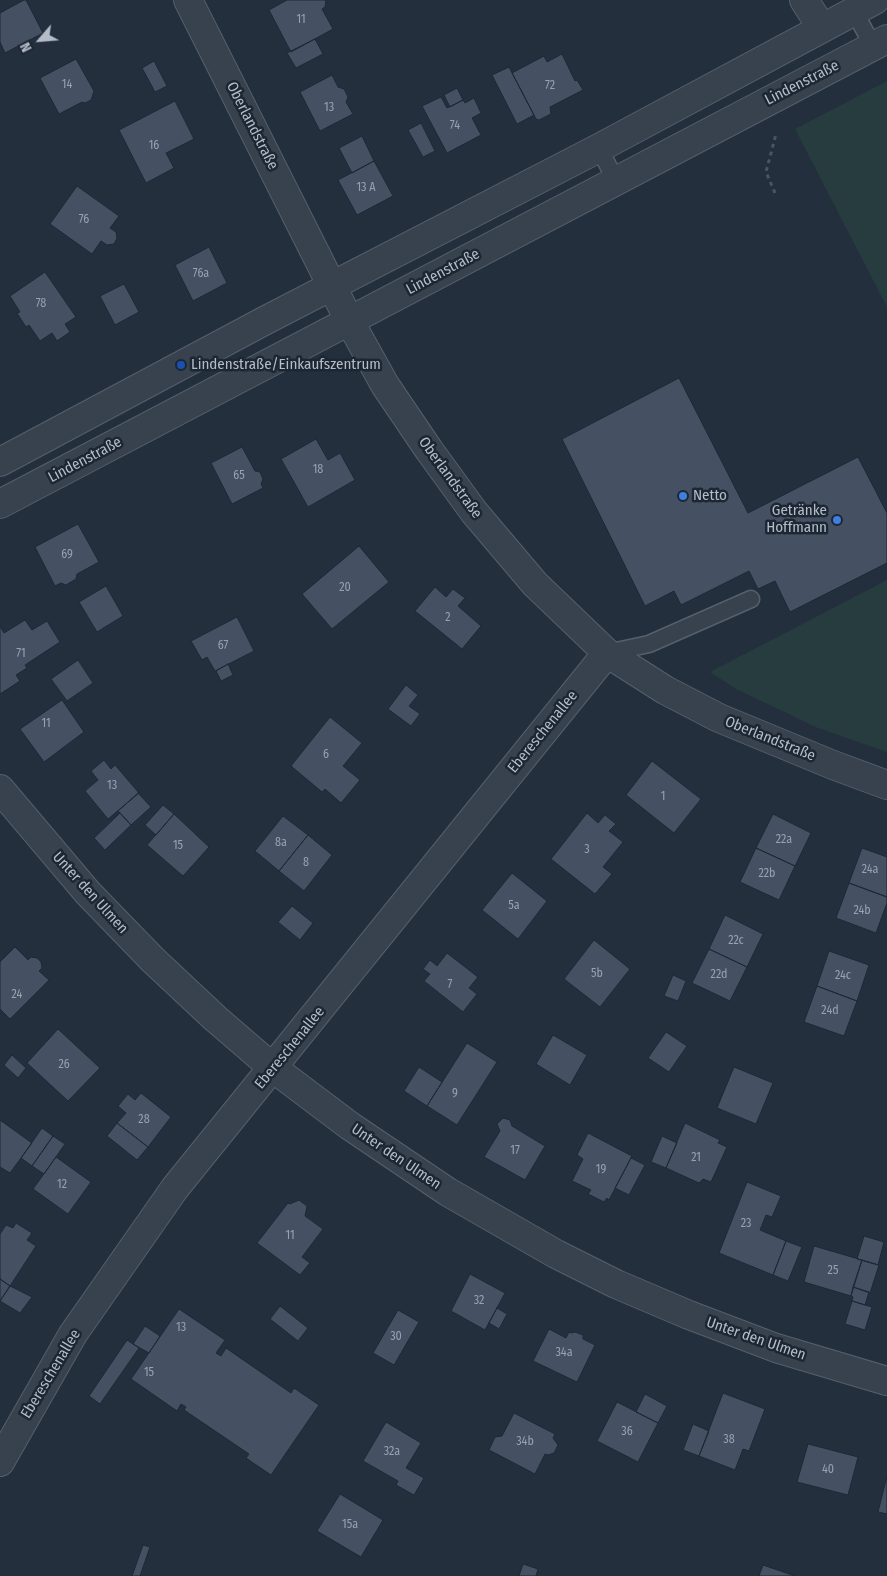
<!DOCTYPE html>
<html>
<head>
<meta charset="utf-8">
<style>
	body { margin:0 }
	#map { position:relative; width:887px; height:1576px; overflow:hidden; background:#242f3e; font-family:"Fira Sans Condensed",sans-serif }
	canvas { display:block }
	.north { position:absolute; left:15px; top:15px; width:50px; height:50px; -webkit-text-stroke:4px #1d2633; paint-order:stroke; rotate:243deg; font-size:14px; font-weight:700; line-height:20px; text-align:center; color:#b4bcc9 }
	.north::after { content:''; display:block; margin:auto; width:18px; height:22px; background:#b4bcc9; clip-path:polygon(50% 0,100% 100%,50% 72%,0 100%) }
</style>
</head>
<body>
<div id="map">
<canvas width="887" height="1576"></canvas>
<div class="north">N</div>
</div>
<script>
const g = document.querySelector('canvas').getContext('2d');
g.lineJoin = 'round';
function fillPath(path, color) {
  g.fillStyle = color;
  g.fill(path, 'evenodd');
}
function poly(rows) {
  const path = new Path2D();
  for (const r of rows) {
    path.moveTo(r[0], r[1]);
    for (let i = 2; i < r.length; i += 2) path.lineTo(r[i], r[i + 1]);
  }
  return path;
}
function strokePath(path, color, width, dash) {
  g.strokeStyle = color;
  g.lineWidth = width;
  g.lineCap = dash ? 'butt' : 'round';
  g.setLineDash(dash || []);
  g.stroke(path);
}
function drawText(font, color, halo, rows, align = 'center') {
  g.font = font + ' "Fira Sans Condensed",sans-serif';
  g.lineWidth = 5;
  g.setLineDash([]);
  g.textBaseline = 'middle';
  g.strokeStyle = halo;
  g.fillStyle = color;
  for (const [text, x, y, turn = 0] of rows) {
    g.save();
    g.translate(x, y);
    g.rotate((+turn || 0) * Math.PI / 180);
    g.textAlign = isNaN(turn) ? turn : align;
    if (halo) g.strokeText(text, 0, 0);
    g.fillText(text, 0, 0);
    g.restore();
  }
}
fillPath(poly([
	[887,81,887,307,795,129],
	[887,580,887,752,818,728,736,689,710,672]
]), '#263c3f');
const building = poly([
	[24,0,26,0,43,33,5,53,0,42,0,13,24,0],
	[287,0,326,0,325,7,322,9,333,29,291,52,269,10,287,0],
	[315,39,323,54,296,68,287,53,315,39],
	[562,54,575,81,577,80,583,90,550,107,551,114,539,120,536,119,512,73,544,56,547,62,562,54],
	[76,59,94,91,91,100,85,103,82,102,59,114,40,78,76,59],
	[154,61,167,86,155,92,142,68,154,61],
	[509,67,534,115,517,124,492,75,509,67],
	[332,75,338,87,344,89,348,97,346,102,353,114,320,131,300,92,332,75],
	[457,88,463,100,450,107,444,95,457,88],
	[441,97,447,108,463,100,465,103,474,98,481,113,472,118,481,135,447,153,422,106,441,97],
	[175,101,194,139,166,153,174,168,146,183,119,130,175,101],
	[421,123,435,151,423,157,408,130,421,123],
	[362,136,374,161,352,173,339,148,362,136],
	[374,161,393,196,357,215,338,180,374,161],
	[77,186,119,216,110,228,116,232,117,238,114,244,107,245,101,241,92,254,50,224,77,186],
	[209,247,227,283,193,301,175,265,209,247],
	[45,272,76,317,65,324,70,332,57,341,52,333,40,341,29,325,26,327,17,313,20,312,10,296,45,272],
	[124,284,139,312,115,325,100,296,124,284],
	[679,378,748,513,858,457,887,513,887,563,790,612,775,581,758,589,749,571,681,605,674,591,645,606,562,439,679,378],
	[316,439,328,460,340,453,355,480,308,507,281,459,316,439],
	[242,447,255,471,260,472,263,479,261,484,263,488,232,504,211,463,242,447],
	[78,524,99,562,77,574,76,579,66,585,61,583,55,586,35,547,78,524],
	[359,546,389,582,332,629,302,594,359,546],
	[106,586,123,616,97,632,79,602,106,586],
	[435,587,446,597,453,589,465,598,458,606,481,626,462,649,415,611,435,587],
	[237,617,254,651,215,671,207,657,202,660,191,641,237,617],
	[25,620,32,630,47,621,60,642,25,665,27,668,16,675,20,681,0,694,0,626,4,633,25,620],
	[78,660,93,683,67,701,51,679,78,660],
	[228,664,233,675,221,681,216,671,228,664],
	[406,685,418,695,409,706,420,714,411,726,388,709,406,685],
	[62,700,84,732,44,762,20,729,62,700],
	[330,717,362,743,343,766,360,780,341,803,325,789,322,792,291,766,330,717],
	[104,760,111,769,115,765,139,793,108,819,85,791,98,780,91,771,104,760],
	[652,761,701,799,674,833,626,795,652,761],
	[138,793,151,807,131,825,118,811,138,793],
	[163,805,174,814,156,835,145,825,163,805],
	[120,813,131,825,105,850,94,838,120,813],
	[587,813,598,823,605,815,616,824,609,831,623,842,603,867,612,874,595,894,551,859,587,813],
	[174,814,209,847,183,876,147,845,174,814],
	[773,814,811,833,795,866,756,848,773,814],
	[283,816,308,835,279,871,255,851,283,816],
	[308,835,332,855,304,891,279,871,308,835],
	[756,848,795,866,779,900,740,882,756,848],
	[862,848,887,857,887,897,849,883,862,848],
	[512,873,547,901,518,939,482,910,512,873],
	[849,883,887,897,887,903,876,933,836,918,849,883],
	[292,906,313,923,300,940,278,922,292,906],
	[725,915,763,934,747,967,709,949,725,915],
	[594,940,630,969,600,1007,564,979,594,940],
	[15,947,28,960,31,957,37,958,41,962,42,968,39,971,49,980,10,1019,0,1009,0,962,15,947],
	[709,949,747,967,730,1001,692,983,709,949],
	[829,951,869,965,857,1001,817,986,829,951],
	[447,953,478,977,469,988,477,994,463,1012,424,981,430,974,423,969,430,960,437,966,447,953],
	[673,975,686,981,678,1001,664,996,673,975],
	[817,986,857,1001,844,1036,804,1022,817,986],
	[58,1029,100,1068,68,1101,27,1063,58,1029],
	[666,1032,687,1046,669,1072,648,1058,666,1032],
	[553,1035,587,1055,570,1085,536,1064,553,1035],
	[467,1043,497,1062,457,1125,427,1106,467,1043],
	[12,1055,26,1068,18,1078,4,1065,12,1055],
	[419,1067,442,1082,427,1106,404,1091,419,1067],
	[734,1067,773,1083,756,1124,717,1108,734,1067],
	[141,1093,171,1117,148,1147,117,1123,126,1113,118,1106,128,1094,135,1100,141,1093],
	[503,1118,510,1120,512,1126,545,1146,525,1180,484,1157,500,1131,497,1124,503,1118],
	[0,1120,32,1143,10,1173,0,1167,0,1120],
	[117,1123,148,1147,137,1160,107,1136,117,1123],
	[685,1123,720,1140,718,1143,727,1147,711,1182,703,1179,699,1183,666,1168,685,1123],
	[42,1128,53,1136,32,1166,21,1158,42,1128],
	[588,1133,632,1156,609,1200,607,1198,604,1202,588,1194,591,1190,572,1181,583,1159,577,1155,588,1133],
	[53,1136,65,1144,44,1174,32,1166,53,1136],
	[662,1136,677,1143,666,1168,651,1162,662,1136],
	[56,1157,91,1182,68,1214,33,1189,56,1157],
	[631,1158,645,1165,629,1195,615,1188,631,1158],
	[747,1182,781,1196,772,1217,766,1215,760,1230,786,1241,773,1275,719,1253,747,1182],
	[299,1200,307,1206,305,1216,323,1229,302,1257,310,1263,300,1275,257,1243,288,1203,290,1204,299,1200],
	[16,1223,32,1233,27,1240,36,1246,10,1286,0,1279,0,1234,6,1225,13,1228,16,1223],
	[864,1236,884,1242,878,1265,857,1259,864,1236],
	[786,1241,802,1247,788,1281,773,1275,786,1241],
	[814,1246,862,1260,851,1296,804,1282,814,1246],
	[862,1260,879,1265,870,1293,853,1287,862,1260],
	[470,1274,505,1293,485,1330,451,1311,470,1274],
	[0,1279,10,1286,0,1301,0,1279],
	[10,1286,32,1297,20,1313,0,1301,10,1286],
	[853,1287,869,1292,865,1305,852,1301,853,1297,851,1296,853,1287],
	[852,1301,872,1307,865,1330,845,1324,852,1301],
	[280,1306,308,1328,298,1341,270,1319,280,1306],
	[497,1308,507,1314,499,1329,489,1323,497,1308],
	[179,1309,225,1340,216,1353,221,1356,226,1348,291,1393,294,1388,319,1405,271,1475,246,1458,249,1454,184,1410,186,1407,181,1404,177,1411,131,1379,179,1309],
	[398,1310,419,1322,394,1365,373,1353,398,1310],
	[145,1326,160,1336,149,1353,133,1344,145,1326],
	[549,1329,566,1338,569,1332,571,1333,575,1332,583,1335,583,1339,595,1345,577,1382,533,1361,549,1329],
	[127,1340,139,1348,100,1404,89,1396,127,1340],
	[723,1393,765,1409,749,1451,743,1449,735,1470,699,1456,723,1393],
	[645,1394,667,1406,658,1423,636,1412,645,1394],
	[617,1402,658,1423,638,1462,597,1441,617,1402],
	[514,1413,555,1434,553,1438,558,1445,554,1453,548,1455,545,1454,535,1474,489,1450,495,1437,502,1436,514,1413],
	[386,1422,421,1443,406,1468,424,1478,414,1495,396,1485,398,1481,363,1461,386,1422],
	[693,1424,709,1431,699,1456,683,1450,693,1424],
	[808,1444,858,1457,848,1495,797,1482,808,1444],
	[887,1476,887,1514,878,1512,887,1476],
	[340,1494,383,1520,361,1557,317,1531,340,1494],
	[143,1545,150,1547,140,1576,132,1576,143,1545],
	[523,1564,538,1569,536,1576,519,1576,523,1564],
	[763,1565,795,1576,759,1576,763,1565]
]);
fillPath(building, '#455162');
strokePath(building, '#1f2835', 1);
const service = poly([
	[854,11,873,46],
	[599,148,616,181],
	[607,653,649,644,751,599]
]);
const minor = poly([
	[188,0,350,322,385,385,429,450,474,512,535,584,607,653,665,690,719,718,833,765,887,785],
	[804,0,822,28],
	[0,789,88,893,153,960,216,1019,273,1068,350,1126,448,1192,556,1254,616,1284,689,1315,776,1348,887,1381],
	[0,1462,73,1334,175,1188,607,653]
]);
const tertiary = poly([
	[0,462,266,320,599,148,875,0],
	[0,504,887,39]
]);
strokePath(service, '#565f6c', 19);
strokePath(minor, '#565f6c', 30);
strokePath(tertiary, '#565f6c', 30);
strokePath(poly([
	[775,193,766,172,776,134]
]), '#44595c', 3, [4, 4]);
strokePath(service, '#38414e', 16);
strokePath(minor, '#38414e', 28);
strokePath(tertiary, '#38414e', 28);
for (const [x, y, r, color] of [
	[181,365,5,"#1a4fb4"],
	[683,496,5,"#3f7fe0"],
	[837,520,5,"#3f7fe0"]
]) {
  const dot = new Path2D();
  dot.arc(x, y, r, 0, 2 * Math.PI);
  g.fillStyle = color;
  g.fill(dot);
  strokePath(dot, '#1d2633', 2);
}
drawText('12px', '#98a1af', null, [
	["11",301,20],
	["14",67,85],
	["72",550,86],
	["13",329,108],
	["74",455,126],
	["16",154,146],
	["13 A",366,188],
	["76",84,220],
	["76a",201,274],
	["78",41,304],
	["18",318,470],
	["65",239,476],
	["69",67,555],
	["20",345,588],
	["2",448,618],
	["67",223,646],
	["71",21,654],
	["11",46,724],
	["6",326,755],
	["13",112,786],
	["1",663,797],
	["22a",784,840],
	["8a",281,843],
	["15",178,846],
	["3",587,850],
	["8",306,863],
	["24a",870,870],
	["22b",767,874],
	["5a",514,906],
	["24b",862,911],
	["22c",736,941],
	["5b",597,974],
	["22d",719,975],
	["24c",843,976],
	["7",450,985],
	["24",17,995],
	["24d",830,1011],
	["26",64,1065],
	["9",455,1094],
	["28",144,1120],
	["17",515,1151],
	["21",696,1158],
	["19",601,1170],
	["12",62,1185],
	["23",746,1224],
	["11",290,1236],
	["25",833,1271],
	["32",479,1301],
	["13",181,1328],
	["30",396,1337],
	["34a",564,1353],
	["15",149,1373],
	["36",627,1432],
	["38",729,1440],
	["34b",525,1442],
	["32a",392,1452],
	["40",828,1470],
	["15a",350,1525]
]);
drawText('15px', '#b4bcc9', '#1d2633', [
	["Lindenstraße",802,83,-27],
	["Oberlandstraße",252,126,63],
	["Lindenstraße",443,272,-28],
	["Lindenstraße",85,460,-28],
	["Oberlandstraße",450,478,54],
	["Ebereschenallee",543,732,-51],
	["Oberlandstraße",770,739,22],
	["Unter den Ulmen",90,893,48],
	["Ebereschenallee",290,1048,-51],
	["Unter den Ulmen",396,1157,34],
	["Unter den Ulmen",756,1339,19],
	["Ebereschenallee",51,1374,-59]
]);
drawText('15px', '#b4bcc9', '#1d2633', [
	["Lindenstraße/Einkaufszentrum",191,365],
	["Netto",693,496],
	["Getränke",827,511,"right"],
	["Hoffmann",827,528,"right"]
], 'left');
</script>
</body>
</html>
